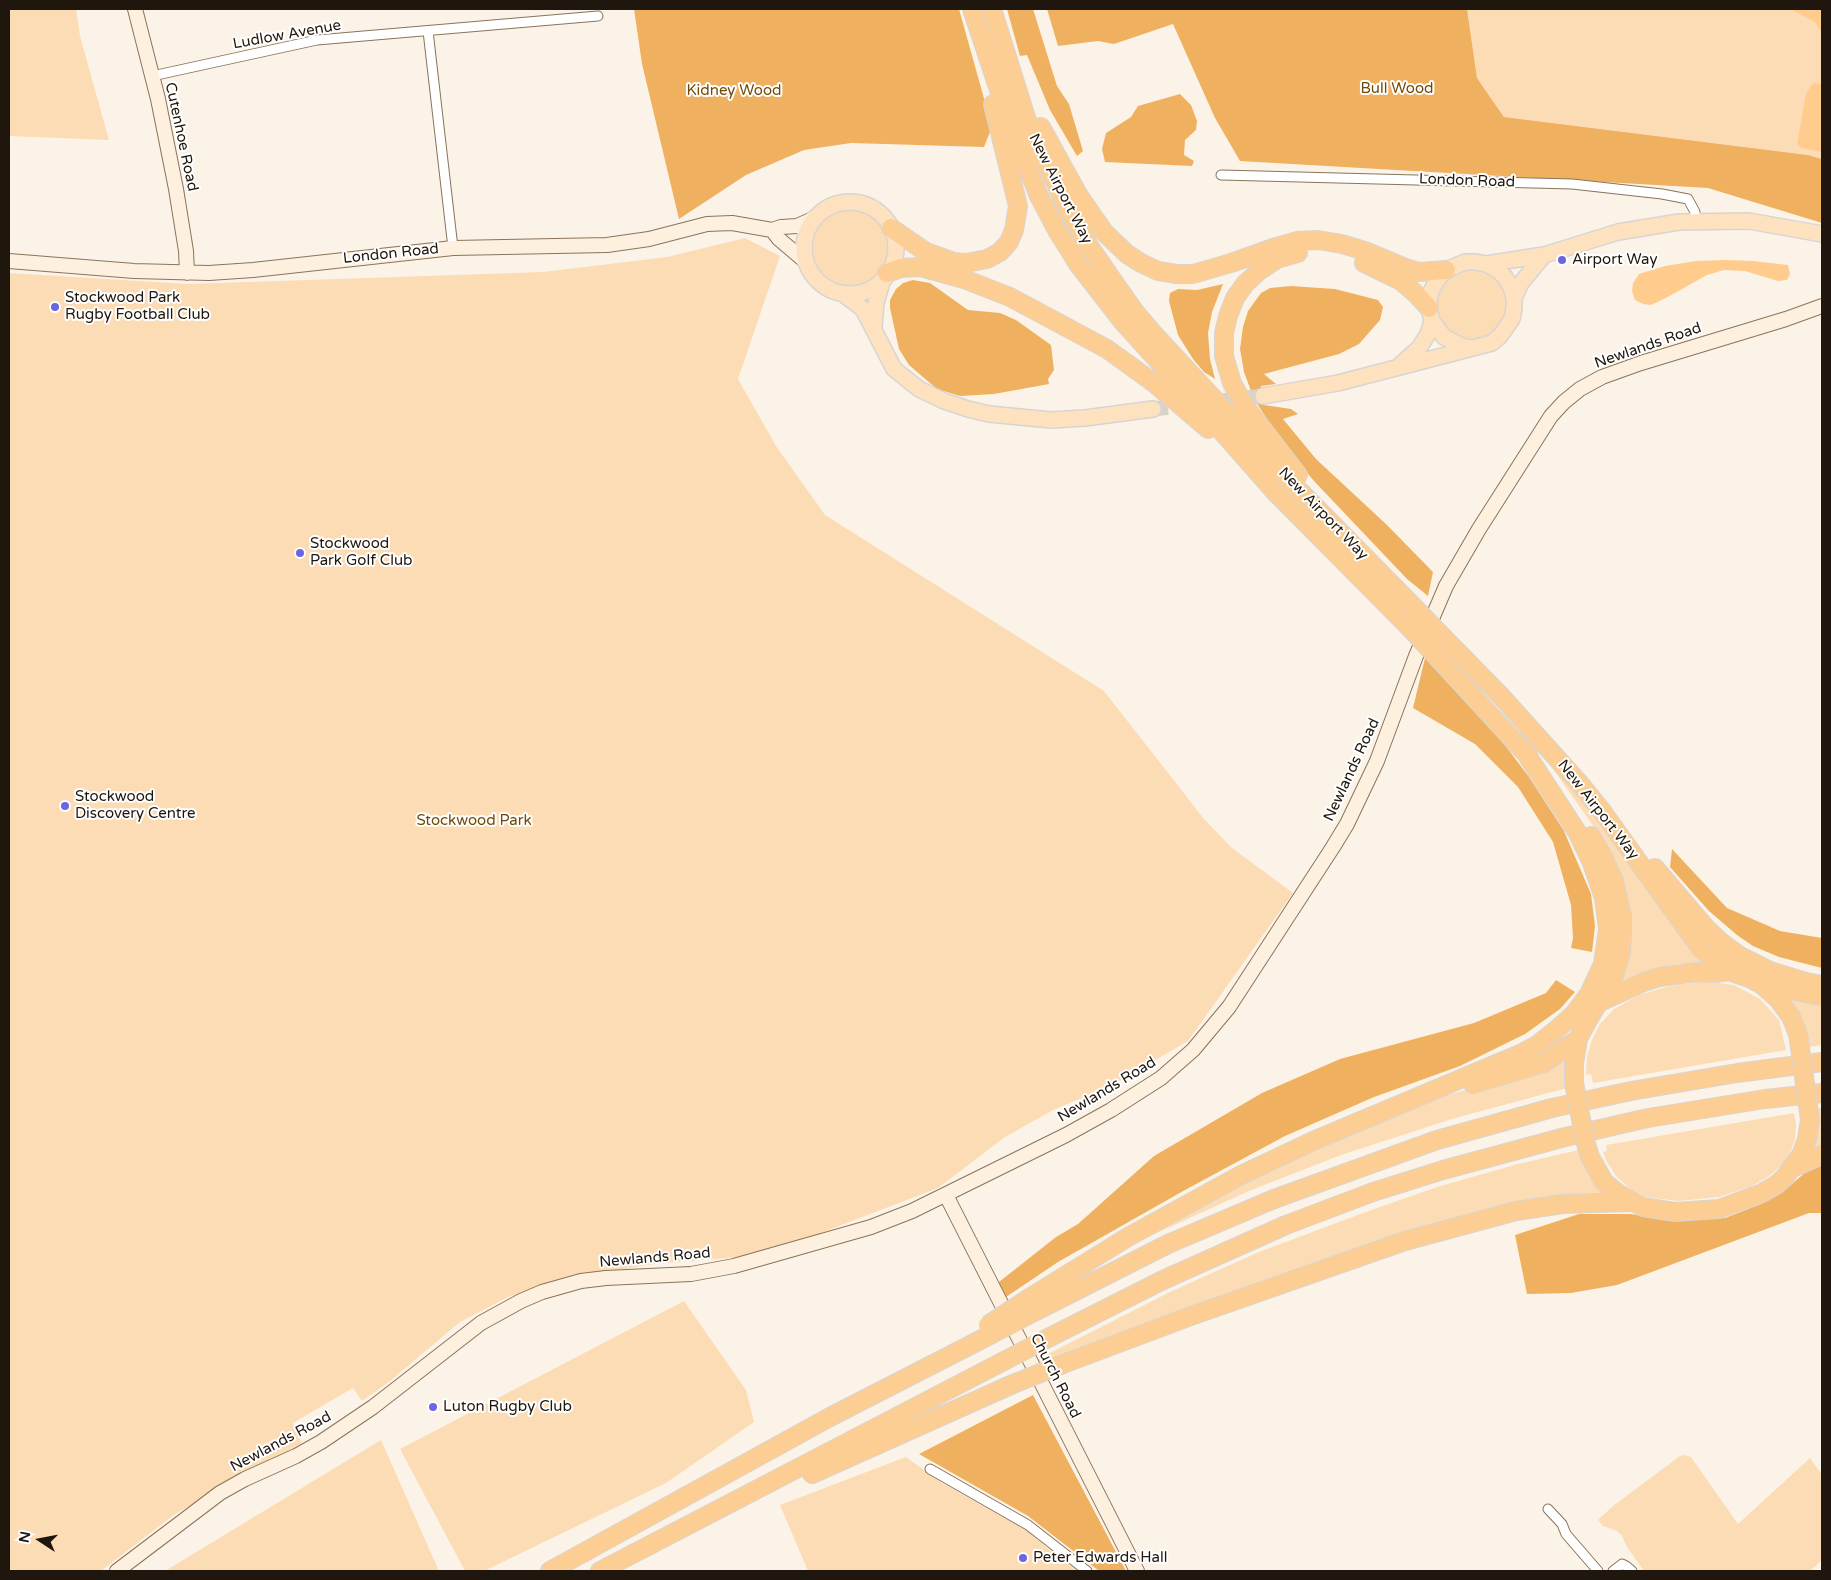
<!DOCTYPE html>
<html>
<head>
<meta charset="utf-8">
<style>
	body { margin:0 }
	#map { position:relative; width:1831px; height:1580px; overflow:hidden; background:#fcf3e8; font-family:"Varela Round",sans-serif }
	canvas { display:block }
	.frame { position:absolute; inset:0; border:10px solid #1f170d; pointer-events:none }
	.north { position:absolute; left:15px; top:1515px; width:50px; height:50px; -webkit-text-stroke:4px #fff; paint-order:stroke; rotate:281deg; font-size:14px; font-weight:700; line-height:20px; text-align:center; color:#1f170d }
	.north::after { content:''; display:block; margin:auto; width:18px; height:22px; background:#1f170d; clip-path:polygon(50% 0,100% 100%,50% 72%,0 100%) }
</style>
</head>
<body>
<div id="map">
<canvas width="1831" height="1580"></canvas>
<div class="frame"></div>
<div class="north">N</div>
</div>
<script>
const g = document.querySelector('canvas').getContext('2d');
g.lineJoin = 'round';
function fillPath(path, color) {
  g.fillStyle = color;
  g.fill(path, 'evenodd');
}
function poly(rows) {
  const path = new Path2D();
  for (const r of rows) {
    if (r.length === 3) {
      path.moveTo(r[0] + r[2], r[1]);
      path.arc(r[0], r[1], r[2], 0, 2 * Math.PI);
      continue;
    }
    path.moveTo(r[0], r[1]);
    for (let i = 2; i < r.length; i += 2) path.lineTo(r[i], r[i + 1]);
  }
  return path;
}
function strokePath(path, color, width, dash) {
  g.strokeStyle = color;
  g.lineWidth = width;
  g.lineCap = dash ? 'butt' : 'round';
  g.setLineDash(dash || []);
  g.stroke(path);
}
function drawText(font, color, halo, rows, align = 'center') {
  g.font = font + ' "Varela Round",sans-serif';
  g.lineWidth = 4;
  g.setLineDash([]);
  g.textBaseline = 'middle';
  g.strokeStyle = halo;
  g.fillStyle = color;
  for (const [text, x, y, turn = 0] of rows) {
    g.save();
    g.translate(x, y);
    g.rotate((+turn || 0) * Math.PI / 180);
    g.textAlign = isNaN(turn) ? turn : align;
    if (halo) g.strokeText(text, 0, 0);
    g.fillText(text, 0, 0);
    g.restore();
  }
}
fillPath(poly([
	[9,9,76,9,80,36,109,140,9,136],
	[1467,9,1822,9,1822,159,1808,155,1504,117,1477,78],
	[851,247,41],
	[745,238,780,256,738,379,776,446,825,515,1104,691,1204,819,1232,848,1293,893,1188,1041,1109,1087,1055,1109,1005,1137,938,1188,763,1255,654,1264,571,1278,508,1297,460,1322,390,1381,362,1401,353,1388,293,1423,302,1443,175,1514,101,1571,9,1571,9,273,188,284,543,272,667,257],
	[1475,267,1494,275,1506,292,1508,305,1505,319,1492,334,1486,338,1473,341,1459,339,1438,322,1434,295,1449,273],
	[1555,767,1606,829,1711,964,1678,964,1660,968,1637,975,1618,985,1599,834,1553,769],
	[1704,981,1734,985,1760,999,1779,1020,1786,1050,1593,1083,1591,1074,1586,1075,1587,1057,1592,1040,1600,1024,1614,1009,1639,995,1666,987],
	[1785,998,1822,1005,1822,1045,1809,1047,1808,1041],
	[1570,1050,1567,1088,1455,1118,1341,1155,1249,1191,1128,1246,1221,1192,1395,1113,1448,1095,1543,1068],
	[1817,1108,1822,1108,1822,1149,1809,1155,1818,1117],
	[1794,1113,1796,1124,1795,1139,1790,1153,1781,1166,1769,1176,1752,1186,1719,1197,1678,1201,1646,1197,1629,1188,1616,1176,1606,1160,1603,1152,1607,1151,1606,1145],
	[1579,1150,1612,1197,1424,1228,1324,1260,1222,1295,1040,1364,1038,1359,1172,1291,1259,1252,1363,1213,1437,1187,1518,1164],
	[684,1301,746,1390,754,1422,666,1483,484,1571,465,1571,400,1449],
	[381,1440,439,1571,165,1571],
	[1684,1455,1691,1457,1738,1524,1810,1458,1822,1475,1822,1560,1810,1571,1644,1571,1627,1547,1622,1536,1617,1531,1603,1526,1598,1520,1613,1506,1680,1456],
	[906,1457,942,1483,1026,1530,1052,1552,1078,1571,808,1571,780,1505]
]), '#fcdcb4');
fillPath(poly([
	[634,9,959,9,992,127,984,147,851,143,804,150,746,175,679,219,642,64],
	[1007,9,1033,9,1057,86,1069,104,1083,151,1077,156,1050,110,1027,55,1020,56],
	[1047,9,1467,9,1477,78,1504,117,1808,155,1822,159,1822,223,1708,188,1240,161,1215,118,1173,24,1114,44,1098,41,1058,46],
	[1180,94,1191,105,1197,121,1196,130,1185,140,1184,155,1194,161,1192,166,1105,162,1102,149,1106,133,1131,117,1138,106],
	[913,280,930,283,968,310,1000,313,1016,320,1051,345,1054,370,1048,379,1049,384,994,394,960,396,937,389,909,365,899,349,890,308,890,300,896,289,903,283],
	[1223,284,1212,312,1208,333,1210,359,1215,379,1204,372,1193,359,1178,335,1169,301,1170,293,1178,289,1197,290],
	[1291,286,1335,289,1378,300,1383,307,1380,320,1359,344,1339,354,1264,374,1276,384,1261,386,1264,405,1291,409,1298,414,1283,419,1316,459,1387,525,1433,572,1428,596,1407,579,1314,481,1283,444,1254,399,1244,372,1240,349,1243,327,1248,311,1261,293,1270,288],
	[1425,658,1502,741,1529,777,1564,831,1591,894,1595,926,1592,952,1571,948,1573,938,1571,905,1553,842,1518,787,1475,744,1413,708],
	[1672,849,1727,908,1780,931,1822,938,1822,968,1779,957,1753,946,1737,935,1709,911,1670,867],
	[1556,980,1575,992,1560,1009,1525,1034,1460,1066,1374,1097,1285,1136,1185,1190,1058,1262,1006,1297,999,1282,1056,1237,1078,1224,1154,1156,1262,1093,1340,1059,1474,1023,1546,993],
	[1822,1165,1822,1213,1809,1213,1617,1285,1571,1293,1527,1294,1515,1235,1579,1214,1630,1214,1660,1218,1689,1220,1725,1218,1761,1204,1786,1189,1807,1171],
	[1033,1395,1126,1571,1099,1571,1028,1516,919,1454]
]), '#efb15f');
fillPath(poly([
	[1790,9,1822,9,1822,33,1815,22],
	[1813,83,1822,84,1822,152,1801,148,1797,144,1806,94],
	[1726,260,1753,261,1788,265,1790,274,1787,280,1778,281,1745,271,1724,270,1707,275,1666,298,1651,305,1643,304,1635,300,1632,291,1633,283,1639,274,1665,266,1696,261]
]), '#ffcc8d');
strokePath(poly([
	[1153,409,1263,396]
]), '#dbd2c7', 15, [15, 8]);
const street = poly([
	[428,31,453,248],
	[152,76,317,40,598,16],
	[1221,175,1572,184,1662,194,1688,199,1695,212,1695,222],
	[930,1469,1028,1525,1087,1571],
	[1548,1509,1562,1524,1566,1534,1598,1571],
	[1613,1571,1622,1564,1626,1566,1632,1571]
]);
const secondary = poly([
	[135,9,158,99,176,189,186,251,187,273],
	[772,230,779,239,806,262],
	[9,261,134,271,209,273,253,270,453,248,607,245,649,239,707,224,732,223,772,230,781,227,797,226,813,219],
	[946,1195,1137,1571],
	[117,1571,220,1493,245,1479,296,1456,321,1442,373,1407,481,1323,521,1301,542,1292,581,1281,606,1278,691,1274,734,1266,871,1227,912,1211,1066,1135,1111,1110,1161,1078,1193,1050,1229,1007,1333,847,1347,824,1377,761,1416,656,1446,586,1479,529,1551,416,1564,402,1580,389,1602,377,1641,363,1786,319,1822,306]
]);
const primary = poly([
	[850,248,46],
	[1486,264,1544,255,1618,232,1679,222,1749,221,1822,234],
	[842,293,863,309,894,369,919,389,944,401,968,409,989,414,1051,420,1085,418,1153,409],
	[1514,298,1521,283,1544,255],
	[874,327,876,303,883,279],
	[1400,365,1419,348,1428,334,1432,321],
	[1263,396,1338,383,1492,343,1500,336,1512,319,1514,309,1514,298,1511,287,1505,277,1496,269,1486,264,1476,262,1465,262,1446,270,1436,281,1430,294,1429,308,1432,321,1444,337,1462,346,1472,348]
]);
const highway = poly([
	[972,9,1007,114,1038,194,1058,232,1078,264,1123,322,1210,418,1275,492,1405,623],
	[992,9,1029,127,1067,207,1087,243,1111,278,1135,312,1152,332,1290,481,1411,604],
	[1041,127,1079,196,1104,232,1127,254,1141,263,1158,271,1177,274,1193,274,1231,263,1276,247,1297,241,1318,240,1342,244,1365,251,1408,269,1419,272,1446,270],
	[891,228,926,252,954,262,966,263,987,259,1000,252,1009,242,1014,230,1018,206,993,104],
	[1298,253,1277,259,1259,271,1245,284,1235,298,1228,316,1224,333,1224,356,1232,383,1244,405,1298,475],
	[1364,263,1401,281,1416,294,1429,308],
	[887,273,901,268,921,267,964,279,1010,297,1107,349,1154,383,1208,429],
	[1445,639,1500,695,1581,785,1602,811,1701,949,1729,971],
	[1438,658,1529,757],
	[1655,868,1706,928,1721,942,1740,956,1770,971,1806,982,1822,985],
	[1762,984,1820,996],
	[1598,1003,1644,982,1660,977,1697,972,1716,973,1729,971,1749,978,1761,984,1778,999,1791,1017,1798,1034,1800,1048],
	[1574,1083,1574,1064,1578,1039,1588,1020,1613,979,1621,952,1622,934,1622,916,1614,881,1603,857,1591,836],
	[1473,1084,1544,1063,1578,1039],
	[1590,1157,1604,1182,1619,1194,1643,1207,1675,1212,1719,1209,1762,1193,1776,1185,1785,1177,1801,1155,1807,1139,1810,1120],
	[1792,1168,1822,1155],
	[1031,1297,1128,1237,1241,1175,1313,1141,1520,1054,1537,1045,1556,1030,1574,1014,1589,994,1603,964,1608,929,1604,898,1592,863,1577,832,1523,749],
	[1038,1310,1168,1244,1274,1199,1437,1140,1552,1108,1631,1091,1737,1073,1822,1062],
	[1050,1337,1163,1280,1286,1225,1373,1192,1443,1170,1565,1137,1648,1118,1765,1099,1822,1093],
	[1063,1364,1191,1316,1405,1241,1516,1211,1563,1204,1632,1202],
	[812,1474,1013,1384],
	[550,1571,830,1417,990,1335],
	[600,1571,1002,1362]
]);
strokePath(street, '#89745b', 11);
strokePath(secondary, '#89745b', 16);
strokePath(primary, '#d7d5d3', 18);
strokePath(highway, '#d7d5d3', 20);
strokePath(street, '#fff', 9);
strokePath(secondary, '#fef0df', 14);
strokePath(primary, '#fee2bf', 15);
strokePath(highway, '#fdce94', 18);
const highwayBridge = poly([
	[1411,604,1445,639],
	[1405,623,1438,658],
	[1800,1048,1810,1120],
	[1574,1083,1585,1140,1590,1157],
	[988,1325,1031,1297],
	[990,1335,1038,1310],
	[1002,1362,1050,1337],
	[1013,1384,1063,1364]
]);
strokePath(highwayBridge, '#d7d5d3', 20, []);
strokePath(highwayBridge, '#fdce94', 18);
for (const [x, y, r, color] of [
	[1562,260,5,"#6c65df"],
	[55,307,5,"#6c65df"],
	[300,553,5,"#6c65df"],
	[65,806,5,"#6c65df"],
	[433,1407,5,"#6c65df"],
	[1023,1558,5,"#6c65df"]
]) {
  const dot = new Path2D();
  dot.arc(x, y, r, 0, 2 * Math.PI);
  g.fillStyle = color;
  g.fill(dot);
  strokePath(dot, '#fff', 2);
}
drawText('15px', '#1f170d', '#fff', [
	["Ludlow Avenue",287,35,-10],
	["Cutenhoe Road",181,137,78],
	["London Road",1467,181,2],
	["New Airport Way",1060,189,63],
	["London Road",391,254,-6],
	["Newlands Road",1648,346,-19],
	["New Airport Way",1323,514,46],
	["Newlands Road",1352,770,-65],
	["New Airport Way",1598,810,52],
	["Newlands Road",1107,1090,-31],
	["Newlands Road",655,1258,-5],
	["Church Road",1055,1376,63],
	["Newlands Road",281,1442,-28]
]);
drawText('15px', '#724a07', '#fff', [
	["Bull Wood",1397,89],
	["Kidney Wood",734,91],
	["Stockwood Park",474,821]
]);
drawText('15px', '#1f170d', '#fff', [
	["Airport Way",1572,260],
	["Stockwood Park",65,298],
	["Rugby Football Club",65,315],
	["Stockwood",310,544],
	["Park Golf Club",310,561],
	["Stockwood",75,797],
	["Discovery Centre",75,814],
	["Luton Rugby Club",443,1407],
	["Peter Edwards Hall",1033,1558]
], 'left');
</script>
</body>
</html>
